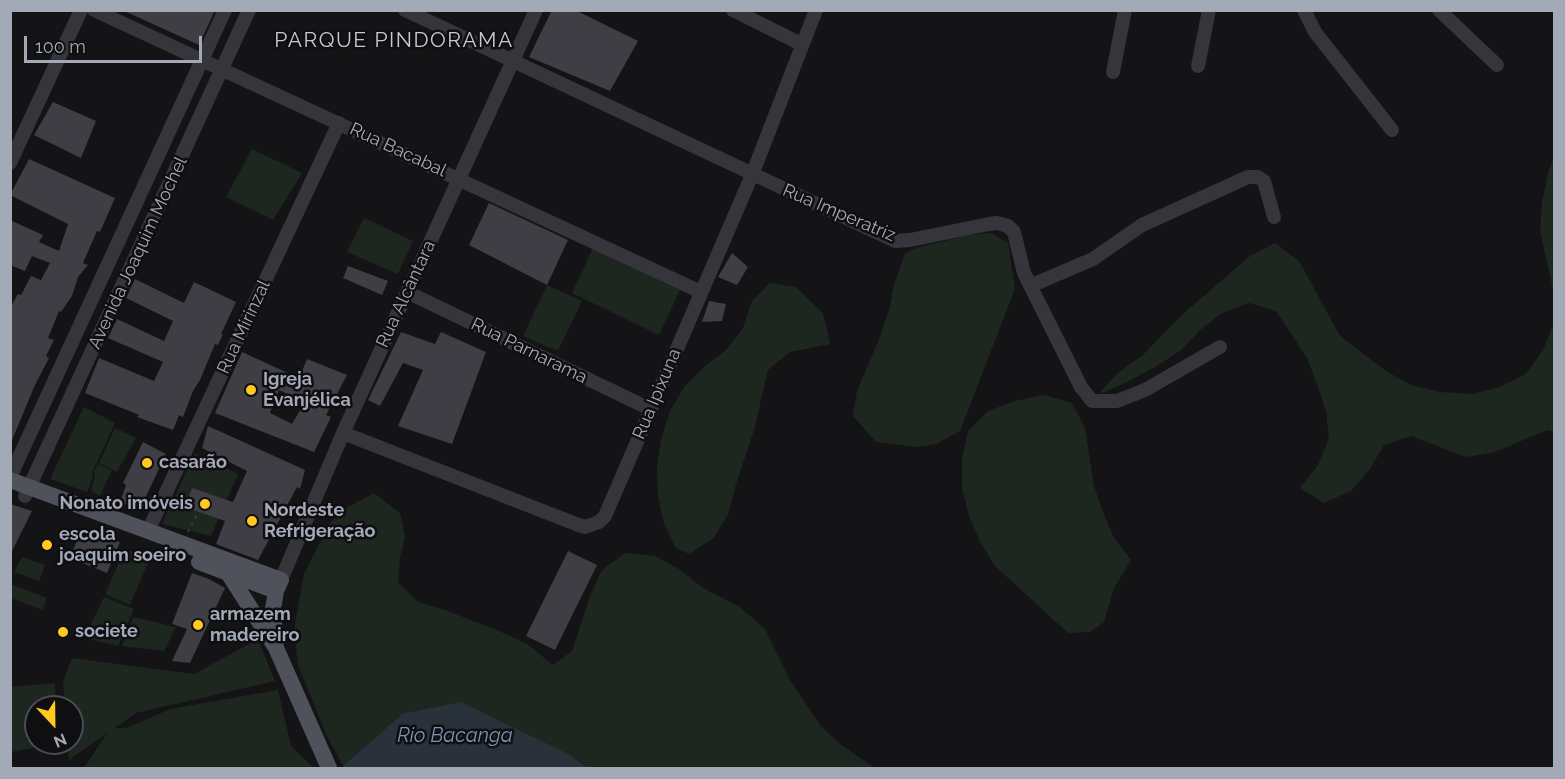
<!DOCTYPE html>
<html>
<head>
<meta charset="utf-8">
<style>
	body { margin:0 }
	#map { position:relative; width:1565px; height:779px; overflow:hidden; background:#141416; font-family:Raleway,sans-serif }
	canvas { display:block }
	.frame { position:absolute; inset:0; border:12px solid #a4a9b8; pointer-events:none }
	.north { position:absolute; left:24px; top:695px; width:60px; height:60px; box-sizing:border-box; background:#0f0f11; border:2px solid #4b4d54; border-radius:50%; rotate:158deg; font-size:16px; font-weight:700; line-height:24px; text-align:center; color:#a4a9b8 }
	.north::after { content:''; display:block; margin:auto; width:21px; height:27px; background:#ffc823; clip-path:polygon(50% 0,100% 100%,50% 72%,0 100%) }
	.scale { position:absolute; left:24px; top:36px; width:178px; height:27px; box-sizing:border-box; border:3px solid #a4a9b8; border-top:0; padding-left:8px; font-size:18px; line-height:21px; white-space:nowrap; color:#a4a9b8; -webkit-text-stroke:4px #0f0f11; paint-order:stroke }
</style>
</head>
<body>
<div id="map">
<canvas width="1565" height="779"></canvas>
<div class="frame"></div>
<div class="north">N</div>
<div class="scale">100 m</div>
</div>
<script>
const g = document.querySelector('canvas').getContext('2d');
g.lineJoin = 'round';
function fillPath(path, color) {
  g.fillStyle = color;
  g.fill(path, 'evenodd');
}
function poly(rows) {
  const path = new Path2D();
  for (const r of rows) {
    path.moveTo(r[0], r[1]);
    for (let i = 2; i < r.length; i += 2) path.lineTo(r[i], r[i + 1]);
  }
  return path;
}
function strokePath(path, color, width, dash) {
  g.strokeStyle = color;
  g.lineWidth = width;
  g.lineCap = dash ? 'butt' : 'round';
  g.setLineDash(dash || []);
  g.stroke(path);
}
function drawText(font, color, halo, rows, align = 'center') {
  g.font = font + ' Raleway,sans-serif';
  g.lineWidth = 5;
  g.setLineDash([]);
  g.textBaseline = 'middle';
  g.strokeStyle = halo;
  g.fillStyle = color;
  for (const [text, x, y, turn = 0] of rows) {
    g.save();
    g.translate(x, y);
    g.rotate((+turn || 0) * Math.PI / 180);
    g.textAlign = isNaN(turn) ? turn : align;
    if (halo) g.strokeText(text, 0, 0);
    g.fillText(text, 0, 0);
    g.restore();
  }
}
fillPath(poly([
	[252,149,302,173,273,220,226,197],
	[1554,156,1554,294,1540,231,1542,202,1548,173],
	[364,218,413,241,398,274,347,252],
	[992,233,1008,243,1015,289,960,431,936,444,917,447,876,442,853,416,857,391,879,339,889,310,895,281,905,254,913,249,968,235],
	[1275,243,1299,261,1340,336,1386,371,1411,385,1440,392,1472,394,1500,387,1526,374,1543,350,1554,323,1554,298,1554,432,1547,430,1495,452,1466,457,1411,436,1384,445,1370,469,1351,491,1324,503,1300,488,1318,465,1329,439,1326,411,1317,384,1307,358,1276,311,1249,303,1222,313,1200,330,1181,350,1157,366,1129,381,1103,393,1100,392,1119,372,1143,355,1183,314,1250,256],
	[593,248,680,290,659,335,572,293],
	[770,283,796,287,823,313,830,344,790,352,768,370,754,430,736,484,729,512,714,538,689,554,675,547,664,523,658,496,657,467,661,439,670,411,684,387,705,366,726,350,743,328,752,301],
	[547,285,582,301,558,351,523,336],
	[1044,395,1072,403,1085,428,1094,486,1103,512,1114,538,1131,560,1114,588,1104,622,1090,632,1068,633,994,565,980,541,969,516,962,488,962,458,968,431,988,411,1015,401],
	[84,407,115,423,92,473,93,477,87,492,50,479],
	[115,428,136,438,117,472,99,463],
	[195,453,238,474,211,536,162,524],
	[98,464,112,470,100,496,91,491,95,476,94,471],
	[374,493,400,513,405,537,400,557,398,582,418,602,445,610,499,631,527,644,553,665,572,651,590,596,602,570,625,553,655,556,679,569,703,588,740,607,765,629,790,680,820,725,841,745,875,768,588,768,570,755,402,714,343,766,326,734,298,665,294,630,304,574,330,523,346,508],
	[125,549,150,558,130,605,105,594],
	[22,557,45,565,39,581,14,572],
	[10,584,47,598,42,610,11,598],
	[104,597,134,609,118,646,84,638],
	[133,617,176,627,164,651,122,646],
	[258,639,275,681,136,713,115,728,127,728,170,709,278,690,291,746,314,768,84,768,107,733,69,760,68,743,72,743,72,707,65,707,63,681,72,658,194,674],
	[55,683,56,707,36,707,36,743,58,743,11,752,11,687]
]), '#1e2620');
fillPath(poly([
	[461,702,570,755,588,768,344,768,343,766,402,714]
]), '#29323b');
fillPath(poly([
	[122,10,215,10,199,45],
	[552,10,575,10,638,41,610,91,529,57],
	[53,102,96,121,81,158,34,135],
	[29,159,115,198,100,232,97,231,83,263,88,265,78,277,72,296,61,312,59,311,48,338,54,340,46,356,49,358,35,385,10,445,10,308,18,294,21,295,31,276,41,280,50,263,32,256,25,271,10,265,10,220,43,235,39,242,59,251,68,224,10,195],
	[489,203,568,240,547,285,469,245],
	[732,253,748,267,737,285,718,277],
	[348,266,388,281,382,295,343,278],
	[135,279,184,303,194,282,236,302,221,334,223,334,218,345,215,344,200,380,193,391,183,417,179,415,173,430,137,417,139,415,85,393,99,358,154,381,163,362,108,338,117,319,164,341,173,321,126,298],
	[709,301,726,304,722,321,702,322],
	[401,332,435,344,441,332,486,352,452,444,398,426,423,370,403,363,380,406,368,400],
	[242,352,299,378,307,359,347,375,326,415,331,417,314,452,215,413],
	[279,390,305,402,292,424,270,413],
	[208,426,305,470,300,489,297,487,258,560,216,544,225,521,185,507,192,488,233,502,247,471,202,448],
	[143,442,166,454,139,511,120,502,126,485,123,483],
	[10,504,32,511,10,555],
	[82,528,120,542,107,573,70,558],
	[568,551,597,565,555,650,526,636],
	[192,573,209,579,225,588,190,663,172,661,187,629,172,624]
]), '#3e3e44');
strokePath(poly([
	[188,532,198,513]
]), '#3b3c43', 2, [3, 4.5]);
strokePath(poly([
	[94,10,701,292],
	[405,10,895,241,910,240,989,224,997,223,1008,226,1014,232,1024,273,1081,387,1092,401,1117,401,1145,390,1220,347],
	[733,10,801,44],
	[1304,10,1315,32,1392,130],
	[1439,10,1497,65],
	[1198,66,1209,10],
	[1113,72,1125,10],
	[10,163,81,10],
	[1030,286,1093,259,1142,225,1248,177,1258,177,1264,181,1274,217],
	[407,292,650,409],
	[343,433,576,524,585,527,599,522,605,516,752,175,816,10],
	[10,477,225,10],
	[25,496,249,10],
	[148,531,339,123],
	[281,580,343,433,536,10]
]), '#35353b', 14);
strokePath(poly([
	[10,480,281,580,276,591,273,609,276,648],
	[199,562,276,591],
	[228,573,276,648,329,768]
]), '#50525b', 16);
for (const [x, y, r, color] of [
	[251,390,6,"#ffc823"],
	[147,463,6,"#ffc823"],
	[205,504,6,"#ffc823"],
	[252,521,6,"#ffc823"],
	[47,545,6,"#ffc823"],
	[198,625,6,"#ffc823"],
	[63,632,6,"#ffc823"]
]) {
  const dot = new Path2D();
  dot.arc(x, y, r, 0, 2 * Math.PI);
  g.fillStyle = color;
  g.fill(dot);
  strokePath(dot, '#0f0f11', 2);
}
drawText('18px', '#a4a9b8', '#0f0f11', [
	["Rua Bacabal",398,150,25],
	["Rua Imperatriz",839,213,23],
	["Avenida Joaquim Mochel",138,253,-65],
	["Rua Alcântara",406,294,-65],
	["Rua Mirinzal",244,327,-65],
	["Rua Parnarama",529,351,26],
	["Rua Ipixuna",657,394,-67]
]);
drawText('bold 18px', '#a4a9b8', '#0f0f11', [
	["Igreja",263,380],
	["Evanjélica",263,401],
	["casarão",159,463],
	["Nonato imóveis",193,504,"right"],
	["Nordeste",264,511],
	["Refrigeração",264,532],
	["escola",59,535],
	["joaquim soeiro",59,556],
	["armazem",210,615],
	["madereiro",210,636],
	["societe",75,632]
], 'left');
drawText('italic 20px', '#7894b6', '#0f0f11', [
	["Rio Bacanga",455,736]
]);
g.letterSpacing = '1.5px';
drawText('21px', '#c6c8d3', '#0f0f11', [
	["PARQUE PINDORAMA",394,41]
]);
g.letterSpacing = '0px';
</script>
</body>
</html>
